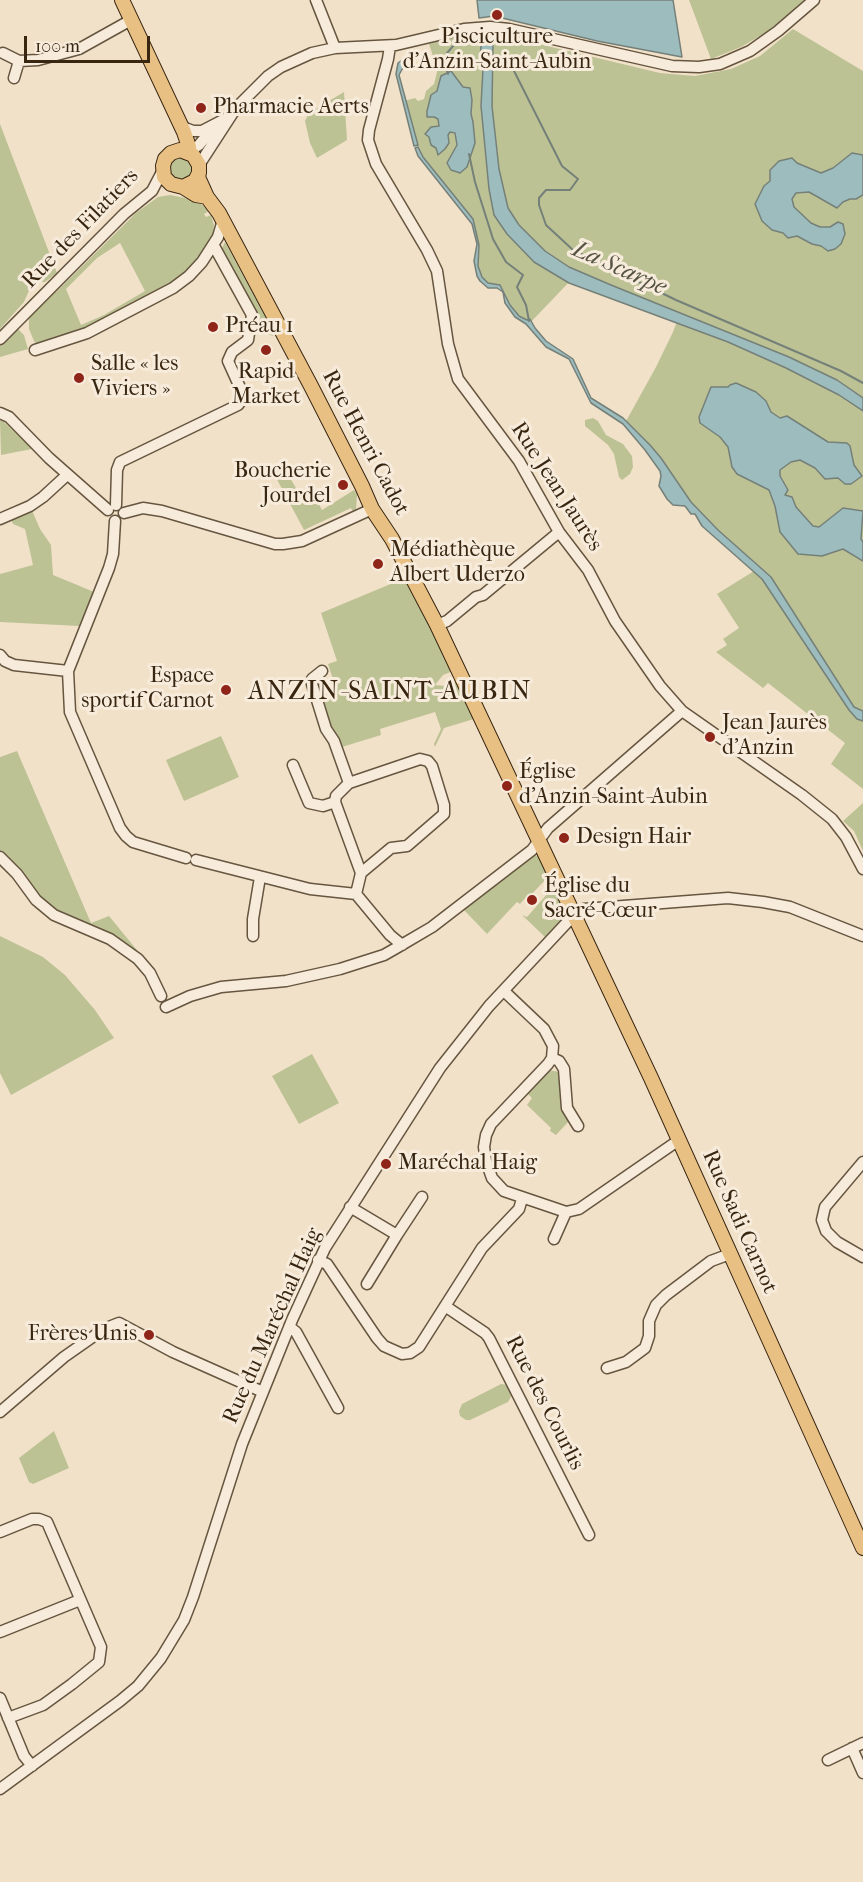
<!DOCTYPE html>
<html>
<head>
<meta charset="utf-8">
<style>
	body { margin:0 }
	#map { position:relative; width:863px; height:1882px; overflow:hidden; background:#f2e1c9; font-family:"IM FELL French Canon",serif }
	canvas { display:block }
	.scale { position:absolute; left:24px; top:36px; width:126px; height:27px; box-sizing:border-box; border:3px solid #382611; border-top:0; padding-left:8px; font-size:18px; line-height:21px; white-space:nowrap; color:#382611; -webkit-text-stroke:4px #f7ecdc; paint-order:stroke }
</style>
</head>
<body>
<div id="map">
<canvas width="863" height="1882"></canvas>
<div class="scale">100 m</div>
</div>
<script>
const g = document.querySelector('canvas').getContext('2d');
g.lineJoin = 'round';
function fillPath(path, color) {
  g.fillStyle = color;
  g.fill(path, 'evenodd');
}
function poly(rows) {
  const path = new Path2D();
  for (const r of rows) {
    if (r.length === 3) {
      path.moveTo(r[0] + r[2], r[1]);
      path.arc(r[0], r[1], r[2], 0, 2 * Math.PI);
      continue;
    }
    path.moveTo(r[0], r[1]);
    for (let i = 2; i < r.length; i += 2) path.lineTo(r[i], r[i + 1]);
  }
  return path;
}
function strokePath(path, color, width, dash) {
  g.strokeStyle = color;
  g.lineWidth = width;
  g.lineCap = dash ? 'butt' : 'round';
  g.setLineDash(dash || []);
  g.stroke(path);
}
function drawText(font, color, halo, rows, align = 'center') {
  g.font = font + ' "IM FELL French Canon",serif';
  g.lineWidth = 6;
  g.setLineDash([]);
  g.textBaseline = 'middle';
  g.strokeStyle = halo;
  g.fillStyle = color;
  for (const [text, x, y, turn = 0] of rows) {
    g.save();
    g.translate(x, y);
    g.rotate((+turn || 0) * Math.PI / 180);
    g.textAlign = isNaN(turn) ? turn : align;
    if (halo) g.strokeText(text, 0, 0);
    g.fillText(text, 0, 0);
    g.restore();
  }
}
fillPath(poly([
	[689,0,804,0,805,1,765,33,741,47,711,59],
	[793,29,863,71,863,789,831,764,845,743,768,683,763,688,716,652,727,645,723,639,739,628,717,594,754,571,666,475,625,423,656,367,673,332,678,319,573,278,529,324,516,315,502,291,498,287,491,286,481,279,476,268,478,246,472,222,420,156,404,101,415,98,418,101,424,99,426,91,434,84,439,64,433,56,429,44,450,38,489,32,660,73,695,76,731,69,760,56],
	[449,73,456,78,463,87,470,89,472,100,471,114,474,139,473,150,468,160,457,173,451,170,449,165,453,152,458,145,457,136,451,131,436,153,436,148,431,145,429,137,431,127,439,126,438,119,434,117,427,117,431,95,437,91,441,76],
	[344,92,347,140,317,158,310,143,305,121,309,113],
	[0,124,57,273,45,282,38,282,31,286,24,302,0,329],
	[181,169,11],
	[170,195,185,198,201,204,209,211,204,214,206,217,211,215,214,225,213,235,201,256,179,278,162,289,85,330,37,345,34,341,29,329,29,316,54,291,56,292,59,289,136,213,158,197],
	[120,243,145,291,104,315,81,325,66,289,97,258],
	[225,242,271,327,273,336,257,330,256,315,224,254,222,248],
	[18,329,24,335,28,349,0,357,0,345,14,330],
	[593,418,598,421,606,435,623,444,632,456,633,467,630,474,622,480,619,477,614,454,608,445,585,426,585,420],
	[0,420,2,420,32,449,1,455],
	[285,469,304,502,314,495,322,510,354,490,357,494,356,510,353,512,351,508,304,530,273,472],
	[30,506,40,529,51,545,53,575,99,594,85,628,79,626,0,622,0,574,33,565,25,529,13,524,9,515],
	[405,578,453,671,443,675,435,685,445,686,457,681,474,719,444,728,435,747,434,744,441,729,435,712,380,729,381,735,342,747,333,731,318,684,333,679,328,664,337,661,321,613],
	[221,736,239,777,184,801,166,760],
	[17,751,91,923,109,916,141,955,138,959,54,915,0,857,0,757],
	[863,803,863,851,854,831,843,821],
	[532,855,538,856,548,877,530,896,526,897,520,904,517,902,487,934,463,909],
	[555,890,565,911,564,917,545,937,522,915,527,917,548,893],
	[0,936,43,957,65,975,95,1010,114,1038,11,1095,0,1073],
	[312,1054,339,1103,299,1124,272,1076],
	[549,1070,559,1072,570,1120,556,1135,550,1131,551,1128,527,1105,532,1098,527,1093],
	[501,1384,508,1385,513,1393,508,1402,470,1420,466,1420,460,1416,459,1411,462,1404],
	[54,1431,69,1468,33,1484,29,1482,19,1458]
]), '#bdc295');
const water = poly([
	[477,0,673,0,682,57,597,41,494,16,479,18,477,0],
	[489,32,493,42,492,106,499,169,508,208,519,225,545,251,569,267,611,285,789,357,837,380,863,398,863,411,839,395,786,368,728,342,569,283,534,262,507,234,494,215,489,189,481,106,483,68,480,60,481,45,478,36,475,34,489,32],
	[413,52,415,54,407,60,399,75,418,145,414,146,396,74,398,63,413,52],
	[451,71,463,87,470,88,472,100,471,114,473,122,475,143,467,167,460,173,451,170,447,163,457,145,455,133,450,132,448,135,449,143,445,149,438,155,436,148,431,145,429,137,425,134,431,127,439,126,438,119,434,117,427,117,427,111,431,95,437,91,441,76,451,71],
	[418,147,423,157,473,219,479,245,478,266,482,277,488,283,500,285,510,305,519,316,527,320,530,319,535,328,546,341,573,359,591,398,623,418,650,445,661,458,691,502,718,530,771,577,854,707,863,711,863,721,857,719,849,710,762,579,702,526,695,514,691,514,685,506,673,505,667,499,659,486,661,476,660,471,645,450,623,424,591,403,569,359,546,347,526,324,515,317,505,303,503,292,497,288,488,288,480,281,477,276,474,261,477,244,472,224,418,156,415,148,418,147],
	[852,153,863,155,863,195,856,199,850,199,843,202,837,208,809,192,796,193,792,199,794,207,811,223,820,227,830,227,838,222,843,224,845,234,841,244,835,249,828,251,821,246,812,244,797,236,788,238,783,233,772,230,762,221,755,204,764,186,770,181,770,170,779,161,792,158,797,163,821,173,833,168,852,153],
	[736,383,756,392,766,401,771,412,780,418,787,416,828,442,847,443,850,446,854,465,862,476,851,484,845,484,838,478,825,479,815,468,800,460,791,462,780,470,780,476,788,490,785,495,792,497,796,507,813,526,819,527,843,508,863,511,861,539,863,542,863,561,843,549,822,556,798,554,780,532,775,506,769,490,737,474,732,467,728,447,720,437,700,423,699,417,711,387,728,387,730,385,736,383]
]);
fillPath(water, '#9dbcbe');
strokePath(water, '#758079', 1.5);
strokePath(poly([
	[490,55,508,60,510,63,562,166,578,179,570,190,546,190,539,198,539,205,546,225,573,250,676,300,841,371,863,383],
	[448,74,444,61,447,53,454,45,480,40],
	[469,154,475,182,493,239,506,262,523,275,517,287,526,305,529,321]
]), '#758079', 2);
const minor = poly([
	[316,0,335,48],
	[390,46,388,59,369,130,368,140,376,164,427,250,437,271,448,344,458,379,519,461,559,532,588,570,615,621,660,686,682,711,802,795,832,819,846,837,863,869],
	[3,53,19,61],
	[14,78,19,61,38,60,79,49,131,20],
	[180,126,193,131,202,131,229,117],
	[189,152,199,145,214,127],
	[199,165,236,108,268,76,281,67,312,53,335,48,396,45,464,29,490,27,509,29,672,66,699,67,720,64,750,51,778,31,814,0],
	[0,339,124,214,152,191,163,170],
	[35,350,87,333,173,288,189,276,202,262,218,237,223,220],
	[0,413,9,417,49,458,108,510],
	[116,505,117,470,120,462,238,405,241,401,242,392,228,361,232,352,248,340,252,315,214,246],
	[124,513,143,508,162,511,275,544,283,544,302,541,372,509],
	[0,519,30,506,43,497,67,475],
	[115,521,113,554,109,568,68,671,70,712,120,828,126,836,133,842,186,858],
	[437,625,447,621,476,597,483,595,559,532],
	[0,655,5,661,14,665,68,671],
	[322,671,312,679,312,684,326,729,334,741,349,783,336,796,335,802,361,873,356,894],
	[293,765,309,803,323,806,335,802],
	[349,783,420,759,428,761,432,766,444,805,444,814,407,846,391,848,361,873],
	[0,857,17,874,36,900,54,915,110,939,138,959,150,973,161,996],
	[196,860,310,889,356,894,390,935,402,945],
	[253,936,253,919,260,877],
	[504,991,544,1029,553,1046,552,1058,548,1064,491,1124,486,1135,484,1147,486,1161,492,1178,504,1191,566,1212],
	[166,1007,190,996,221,987,286,981,340,969,384,955,398,947,432,927,532,850,548,828,682,711],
	[552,1058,559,1061,564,1069,567,1108,578,1126],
	[863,1162,825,1207,822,1220,826,1231,837,1242,863,1257],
	[350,1207,397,1235],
	[554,1239,566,1212,579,1209,679,1140],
	[318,1260,327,1264,377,1338,384,1346,402,1354,410,1353,419,1347,482,1248,519,1209,522,1199],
	[367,1284,397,1235,422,1197],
	[445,1306,485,1333,489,1338,589,1535],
	[291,1328,296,1332,338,1408],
	[607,1368,626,1362,645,1348,649,1336,649,1321,656,1305,666,1295,711,1261,730,1254],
	[0,1412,64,1357,104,1329,119,1323,173,1352,263,1392],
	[0,1532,32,1519,39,1519,47,1522,101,1647,99,1662,72,1684,43,1705,8,1718],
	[0,1632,80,1600],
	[0,1698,24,1756,32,1766],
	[852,1748,863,1773],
	[828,1760,863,1743],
	[0,1789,120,1701,138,1686,161,1658,184,1620,193,1597,242,1444,292,1320,325,1248,440,1068,489,1006,574,915,584,909,728,898,763,902,790,907,863,936]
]);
const major = poly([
	[122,0,184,132,189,147,189,152],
	[198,177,207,197,219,213,311,386,362,486,372,509,392,539,437,625,651,1078,863,1548],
	[183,187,195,181,199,173,199,165,193,155,180,150,171,153,165,159,163,166,164,177,171,184,183,187,196,195,207,197]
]);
strokePath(minor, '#66553f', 13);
strokePath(major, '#382611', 16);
strokePath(minor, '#f7ecdc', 10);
strokePath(major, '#e9c084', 14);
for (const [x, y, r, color] of [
	[497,15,6,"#8f2418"],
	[201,108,6,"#8f2418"],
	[213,327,6,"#8f2418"],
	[266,350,6,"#8f2418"],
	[79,378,6,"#8f2418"],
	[343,485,6,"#8f2418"],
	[378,564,6,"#8f2418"],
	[226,690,6,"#8f2418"],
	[710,737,6,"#8f2418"],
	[507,786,6,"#8f2418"],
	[564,838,6,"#8f2418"],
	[532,900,6,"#8f2418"],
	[386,1164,6,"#8f2418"],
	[149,1335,6,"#8f2418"]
]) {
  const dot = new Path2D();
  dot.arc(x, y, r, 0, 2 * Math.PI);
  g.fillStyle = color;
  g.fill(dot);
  strokePath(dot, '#f7ecdc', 2);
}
drawText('22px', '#382611', '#f7ecdc', [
	["Pisciculture",497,38,"center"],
	["d'Anzin-Saint-Aubin",497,63,"center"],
	["Pharmacie Aerts",213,108],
	["Préau 1",225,327],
	["Salle « les",91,365],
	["Viviers »",91,390],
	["Rapid",266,373,"center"],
	["Market",266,398,"center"],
	["Boucherie",331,472,"right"],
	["Jourdel",331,497,"right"],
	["Médiathèque",390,551],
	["Albert Uderzo",390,576],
	["Espace",214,677,"right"],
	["sportif Carnot",214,702,"right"],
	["Jean Jaurès",722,724],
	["d'Anzin",722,749],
	["Église",519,773],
	["d'Anzin-Saint-Aubin",519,798],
	["Design Hair",576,838],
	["Église du",544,887],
	["Sacré-Cœur",544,912],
	["Maréchal Haig",398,1164],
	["Frères Unis",137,1335,"right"]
], 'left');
drawText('22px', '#382611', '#f7ecdc', [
	["Rue des Filatiers",81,229,-46],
	["Rue Henri Cadot",365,443,62],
	["Rue Jean Jaurès",556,487,57],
	["Rue Sadi Carnot",739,1222,66],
	["Rue du Maréchal Haig",273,1326,-66],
	["Rue des Courlis",544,1403,63]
]);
drawText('italic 24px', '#565345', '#f7ecdc', [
	["La Scarpe",619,269,24]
]);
g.letterSpacing = '1.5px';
drawText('26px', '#382611', '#f7ecdc', [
	["ANZIN-SAINT-AUBIN",390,693]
]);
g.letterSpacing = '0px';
</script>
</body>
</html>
